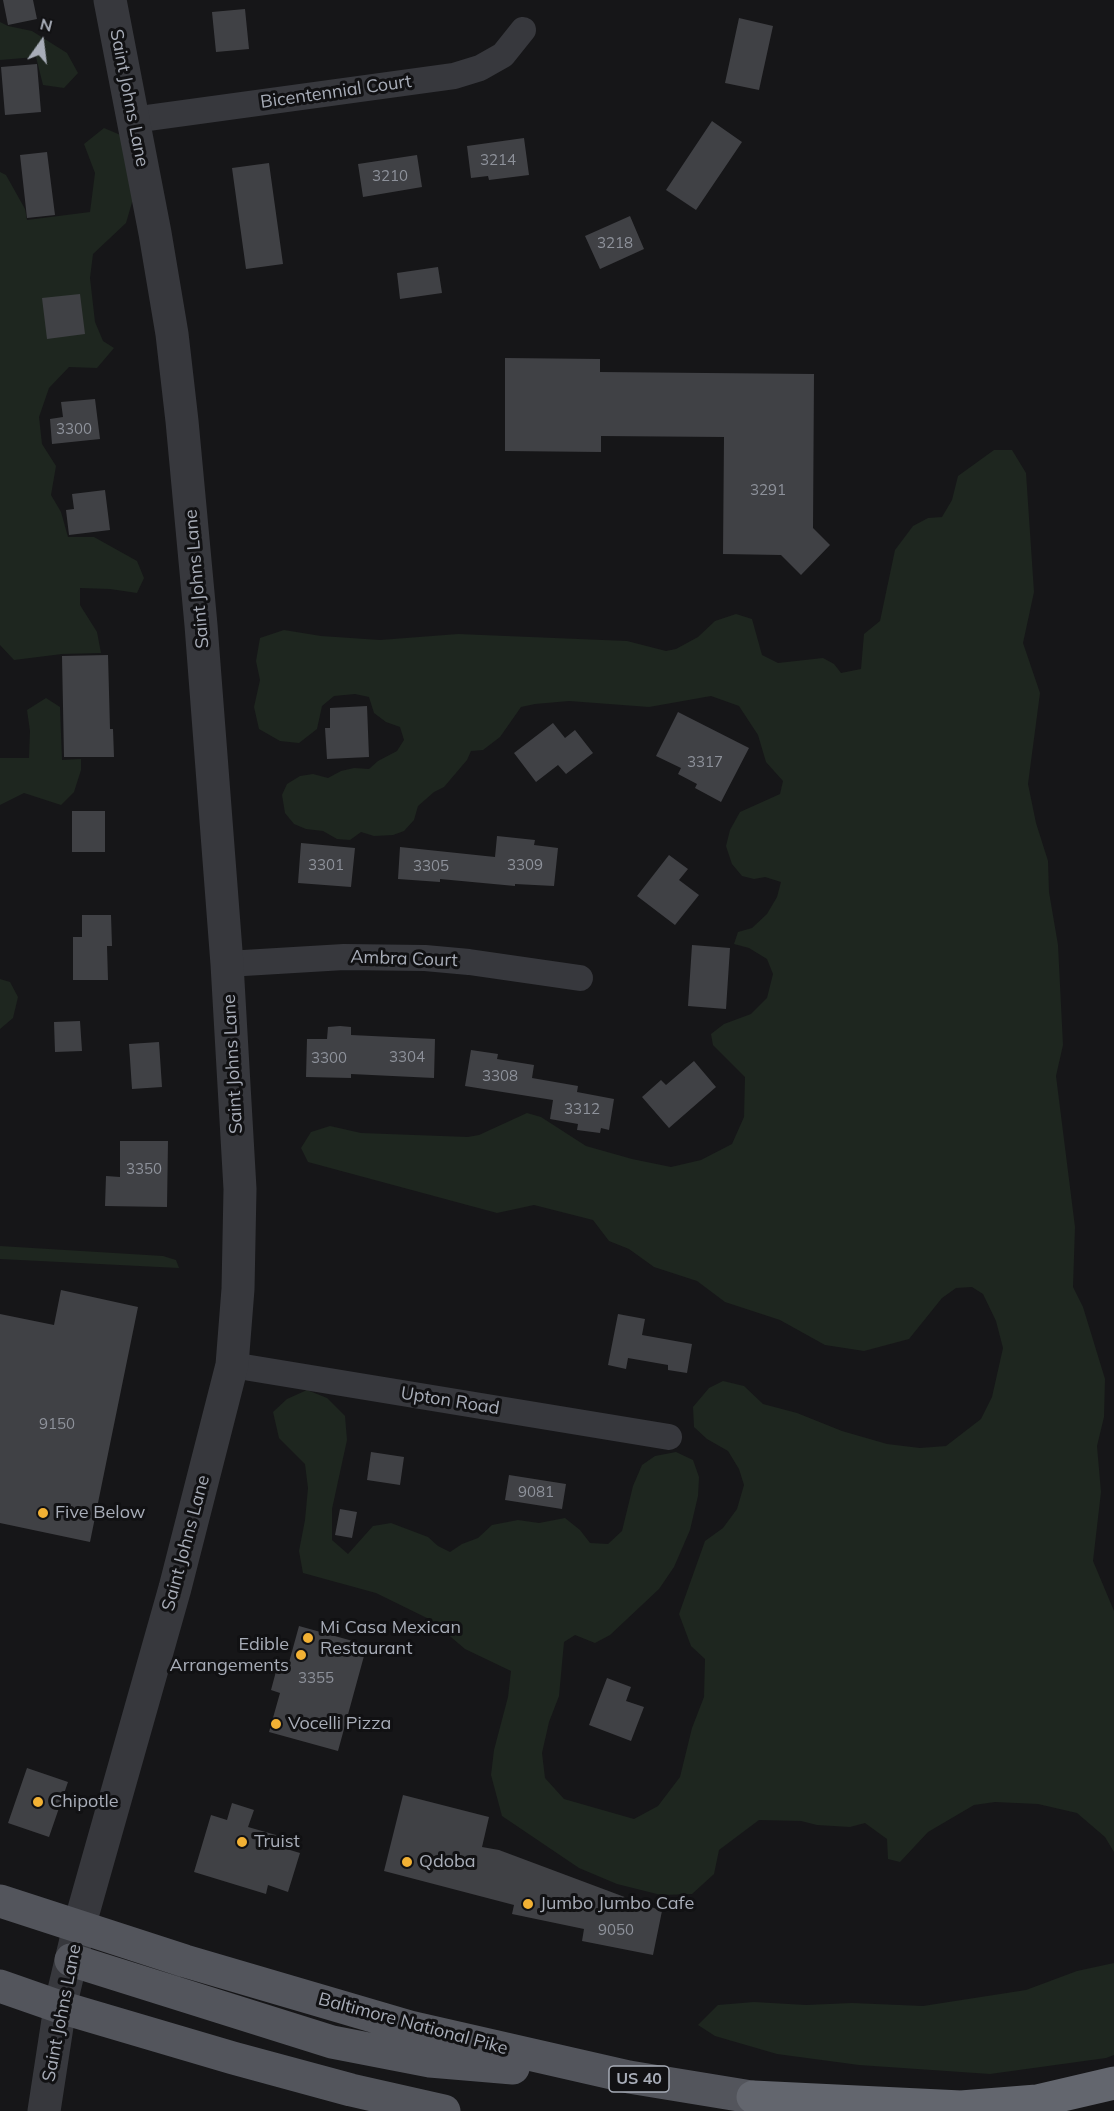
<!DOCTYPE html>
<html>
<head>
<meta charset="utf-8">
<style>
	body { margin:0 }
	#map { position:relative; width:1114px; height:2111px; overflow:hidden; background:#161618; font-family:Mulish,sans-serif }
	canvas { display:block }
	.north { position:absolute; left:12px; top:12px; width:60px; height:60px; -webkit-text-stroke:4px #111113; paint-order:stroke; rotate:14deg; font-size:16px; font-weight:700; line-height:24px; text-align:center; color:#a8adb8 }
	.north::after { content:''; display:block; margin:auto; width:21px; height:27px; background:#a8adb8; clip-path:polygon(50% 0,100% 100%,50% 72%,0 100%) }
</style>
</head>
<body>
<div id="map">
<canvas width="1114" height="2111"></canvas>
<div class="north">N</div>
</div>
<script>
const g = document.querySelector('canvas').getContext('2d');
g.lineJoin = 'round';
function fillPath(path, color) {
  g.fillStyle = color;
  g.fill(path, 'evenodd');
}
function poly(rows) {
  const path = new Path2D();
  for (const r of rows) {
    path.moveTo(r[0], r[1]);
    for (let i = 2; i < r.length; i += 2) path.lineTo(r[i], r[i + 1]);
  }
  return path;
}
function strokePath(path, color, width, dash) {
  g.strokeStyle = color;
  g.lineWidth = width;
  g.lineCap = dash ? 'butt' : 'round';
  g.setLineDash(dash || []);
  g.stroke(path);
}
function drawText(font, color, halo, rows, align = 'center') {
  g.font = font + ' Mulish,sans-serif';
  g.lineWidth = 6;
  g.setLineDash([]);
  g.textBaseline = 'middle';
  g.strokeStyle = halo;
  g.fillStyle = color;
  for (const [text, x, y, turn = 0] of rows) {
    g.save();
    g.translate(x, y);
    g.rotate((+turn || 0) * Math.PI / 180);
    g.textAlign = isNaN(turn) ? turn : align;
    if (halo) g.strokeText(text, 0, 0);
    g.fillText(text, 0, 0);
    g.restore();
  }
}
fillPath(poly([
	[0,22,8,26,32,31,67,53,78,73,64,88,43,85,36,57,0,60],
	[104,128,130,139,133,199,126,223,93,254,90,278,95,322,103,341,114,348,97,368,69,367,49,388,39,417,42,444,56,466,51,495,61,512,68,537,94,537,137,561,144,578,137,593,110,589,80,588,80,605,97,632,101,653,62,654,14,660,0,645,0,172,6,175,25,209,27,220,90,212,95,173,84,144],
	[994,450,1012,450,1026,473,1034,592,1023,643,1040,693,1028,784,1036,823,1048,861,1049,892,1058,945,1063,1045,1056,1076,1075,1227,1073,1287,1083,1307,1105,1379,1104,1417,1097,1446,1101,1492,1093,1561,1114,1611,1114,1852,1105,1837,1077,1813,1038,1804,995,1802,974,1805,928,1832,900,1862,888,1859,887,1839,865,1823,850,1827,817,1825,801,1821,759,1820,719,1850,714,1874,692,1894,661,1895,617,1884,579,1868,502,1816,491,1775,494,1750,508,1697,511,1671,465,1649,431,1620,376,1593,303,1573,299,1551,305,1520,308,1488,305,1464,279,1438,273,1412,287,1399,307,1390,327,1398,345,1416,347,1440,332,1509,332,1540,348,1554,373,1526,391,1523,428,1537,438,1546,450,1552,462,1544,478,1538,492,1525,518,1520,539,1523,565,1518,580,1530,590,1543,608,1544,622,1531,633,1486,642,1465,655,1456,676,1452,693,1460,699,1477,698,1496,690,1530,674,1567,659,1589,610,1635,595,1643,575,1635,564,1642,559,1696,549,1722,542,1753,545,1778,564,1799,634,1819,658,1806,680,1777,692,1728,704,1697,705,1659,691,1646,679,1614,705,1541,723,1528,737,1509,744,1485,739,1469,728,1451,707,1439,694,1427,693,1407,709,1388,723,1381,744,1386,763,1404,797,1413,842,1431,887,1444,920,1448,946,1446,981,1419,992,1397,1003,1348,996,1321,983,1294,972,1287,956,1288,942,1298,909,1339,864,1351,825,1345,780,1320,725,1302,697,1281,654,1267,629,1249,609,1241,593,1220,534,1205,497,1213,308,1162,301,1148,311,1132,330,1126,361,1133,468,1137,479,1135,527,1113,541,1117,586,1146,632,1159,671,1167,701,1160,732,1144,744,1117,745,1077,713,1045,711,1034,724,1024,751,1014,767,998,773,974,767,959,749,948,734,944,738,932,752,928,767,914,777,897,781,882,765,877,754,879,742,876,732,864,726,846,730,830,740,812,780,794,783,781,766,762,758,735,739,706,711,696,649,707,569,701,535,704,521,707,500,737,483,750,471,751,467,760,444,787,434,792,418,806,414,820,404,831,393,835,374,836,361,832,350,840,337,839,323,831,306,829,294,824,285,813,282,795,287,784,300,776,313,774,328,778,341,771,354,768,369,769,378,761,397,751,404,740,400,727,386,722,374,713,369,697,355,694,334,696,322,706,317,729,299,743,280,741,259,729,254,707,260,680,256,661,260,638,284,630,321,636,380,640,458,634,627,641,666,651,676,649,698,637,715,621,736,614,752,619,762,655,778,663,823,658,834,664,841,673,861,669,864,634,880,621,895,550,913,526,928,518,942,517,952,500,958,476],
	[46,698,60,707,62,760,81,759,81,770,74,792,61,805,24,793,0,805,0,758,29,758,30,731,27,710],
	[0,979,10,982,18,997,13,1018,0,1029],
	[0,1246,163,1256,176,1260,179,1268,0,1259],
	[1114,1963,1114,2055,1106,2058,990,2074,859,2065,777,2054,715,2036,698,2025,718,2005,754,2002,806,2005,852,2003,923,2006,1026,1990,1077,1971]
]), '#1e261f');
fillPath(poly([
	[3,0,33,0,37,19,8,25],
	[245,9,249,49,216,52,212,12],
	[739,18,773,26,759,90,725,83],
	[37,64,41,112,5,115,1,67],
	[712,121,742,142,696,210,666,190],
	[524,138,529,175,489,180,488,176,471,178,467,146],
	[47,152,55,215,27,218,20,155],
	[417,155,422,187,363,197,358,164],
	[269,163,283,264,246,269,232,168],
	[630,216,644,249,600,269,585,236],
	[438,267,442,293,400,299,397,273],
	[80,294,85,334,47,339,42,298],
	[505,358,600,359,600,372,814,374,813,528,830,545,801,575,781,555,723,554,724,437,601,436,601,452,505,451],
	[95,399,100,439,52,444,50,419,63,417,61,402],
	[105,490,110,530,69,535,66,510,74,509,72,494],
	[108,655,110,729,113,729,114,757,64,757,62,656],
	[367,706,369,757,327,759,325,728,330,728,330,708],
	[678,712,749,748,721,802,695,788,697,784,678,774,681,768,656,756],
	[553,723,565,738,575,730,593,753,566,774,558,765,536,782,514,753],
	[72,811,105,811,105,852,72,852],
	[497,836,535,840,534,845,558,848,554,886,515,884,515,886,440,879,440,882,398,879,400,847,495,857],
	[301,843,355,848,351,887,298,883],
	[669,855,688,869,679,880,699,895,675,925,637,896],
	[82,915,111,915,112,946,107,946,108,980,73,980,73,937,82,937],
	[692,945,730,948,726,1009,688,1006],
	[80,1021,82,1051,55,1052,54,1022],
	[340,1026,351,1027,351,1035,435,1039,434,1078,351,1074,351,1078,306,1077,307,1039,327,1039,328,1027],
	[159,1042,162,1087,132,1089,129,1044],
	[471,1050,498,1054,497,1059,534,1065,532,1078,578,1086,577,1092,614,1099,609,1130,601,1128,600,1133,577,1130,578,1124,550,1119,553,1100,465,1086],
	[694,1061,716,1087,669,1128,642,1097,661,1080,666,1085],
	[120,1141,168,1141,167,1207,105,1206,106,1176,120,1177],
	[61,1290,138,1307,90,1542,0,1523,0,1314,54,1325],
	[618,1314,645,1319,642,1335,692,1344,687,1373,668,1370,668,1365,628,1358,626,1369,608,1365],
	[371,1452,404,1457,400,1485,367,1480],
	[509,1475,566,1484,562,1509,505,1500],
	[340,1509,357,1512,352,1538,335,1535],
	[299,1626,367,1645,338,1751,269,1732,280,1693,271,1690,278,1664,288,1666],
	[607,1678,631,1687,626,1701,644,1707,631,1741,589,1725],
	[27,1768,68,1782,49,1837,8,1823],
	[403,1795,489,1817,482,1847,499,1850,662,1911,653,1955,582,1941,584,1929,512,1914,514,1905,384,1871],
	[232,1803,254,1810,248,1827,283,1837,280,1847,300,1853,288,1892,268,1885,266,1894,194,1872,211,1815,227,1820]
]), '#404145');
strokePath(poly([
	[133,120,454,76,480,68,503,55,523,30],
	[227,964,344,957,425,958,469,962,580,978],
	[232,1365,669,1437]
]), '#37383d', 26);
strokePath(poly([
	[44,2111,60,2007,79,1927,175,1588,232,1365,238,1289,240,1189,227,964,201,625,182,421,172,334,155,233,110,0]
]), '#37383d', 33);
strokePath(poly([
	[0,1901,185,1961,410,2027,629,2077,782,2102],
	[71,1960,332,2042,430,2061,513,2068],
	[0,1986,60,2007,233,2058,351,2090,444,2111]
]), '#53555c', 33);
strokePath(poly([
	[753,2097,961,2107,1037,2101,1114,2083]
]), '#63666e', 33);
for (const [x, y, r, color] of [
	[43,1513,6,"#f2b134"],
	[308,1638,6,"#f2b134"],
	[301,1655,6,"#f2b134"],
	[276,1724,6,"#f2b134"],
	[38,1802,6,"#f2b134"],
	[242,1842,6,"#f2b134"],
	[407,1862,6,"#f2b134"],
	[528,1904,6,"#f2b134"]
]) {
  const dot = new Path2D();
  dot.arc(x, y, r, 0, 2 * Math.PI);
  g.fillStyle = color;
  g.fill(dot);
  strokePath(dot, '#111113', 2);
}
drawText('15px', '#8e929b', null, [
	["3214",498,160],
	["3210",390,176],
	["3218",615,243],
	["3300",74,429],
	["3291",768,490],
	["3317",705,762],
	["3301",326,865],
	["3309",525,865],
	["3305",431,866],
	["3304",407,1057],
	["3300",329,1058],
	["3308",500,1076],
	["3312",582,1109],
	["3350",144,1169],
	["9150",57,1424],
	["9081",536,1492],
	["3355",316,1678],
	["9050",616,1930]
]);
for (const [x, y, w] of [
	[639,2079,60]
]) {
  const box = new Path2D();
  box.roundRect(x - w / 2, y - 13, w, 26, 4.5);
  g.fillStyle = '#111113';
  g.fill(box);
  strokePath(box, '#a8adb8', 1.5);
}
drawText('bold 16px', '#a8adb8', null, [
	["US 40",639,2079]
]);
drawText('18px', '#a8adb8', '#111113', [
	["Bicentennial Court",336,92,-8],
	["Saint Johns Lane",129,98,79],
	["Saint Johns Lane",197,579,-95],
	["Ambra Court",404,959,2],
	["Saint Johns Lane",233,1064,-93],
	["Upton Road",450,1401,9],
	["Saint Johns Lane",186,1543,-75],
	["Saint Johns Lane",62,2013,-79],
	["Baltimore National Pike",413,2024,15]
]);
drawText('18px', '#a8adb8', '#111113', [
	["Five Below",55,1513],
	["Mi Casa Mexican",320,1628],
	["Restaurant",320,1649],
	["Edible",289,1645,"right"],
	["Arrangements",289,1666,"right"],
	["Vocelli Pizza",288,1724],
	["Chipotle",50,1802],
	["Truist",254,1842],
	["Qdoba",419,1862],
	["Jumbo Jumbo Cafe",540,1904]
], 'left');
</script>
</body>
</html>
